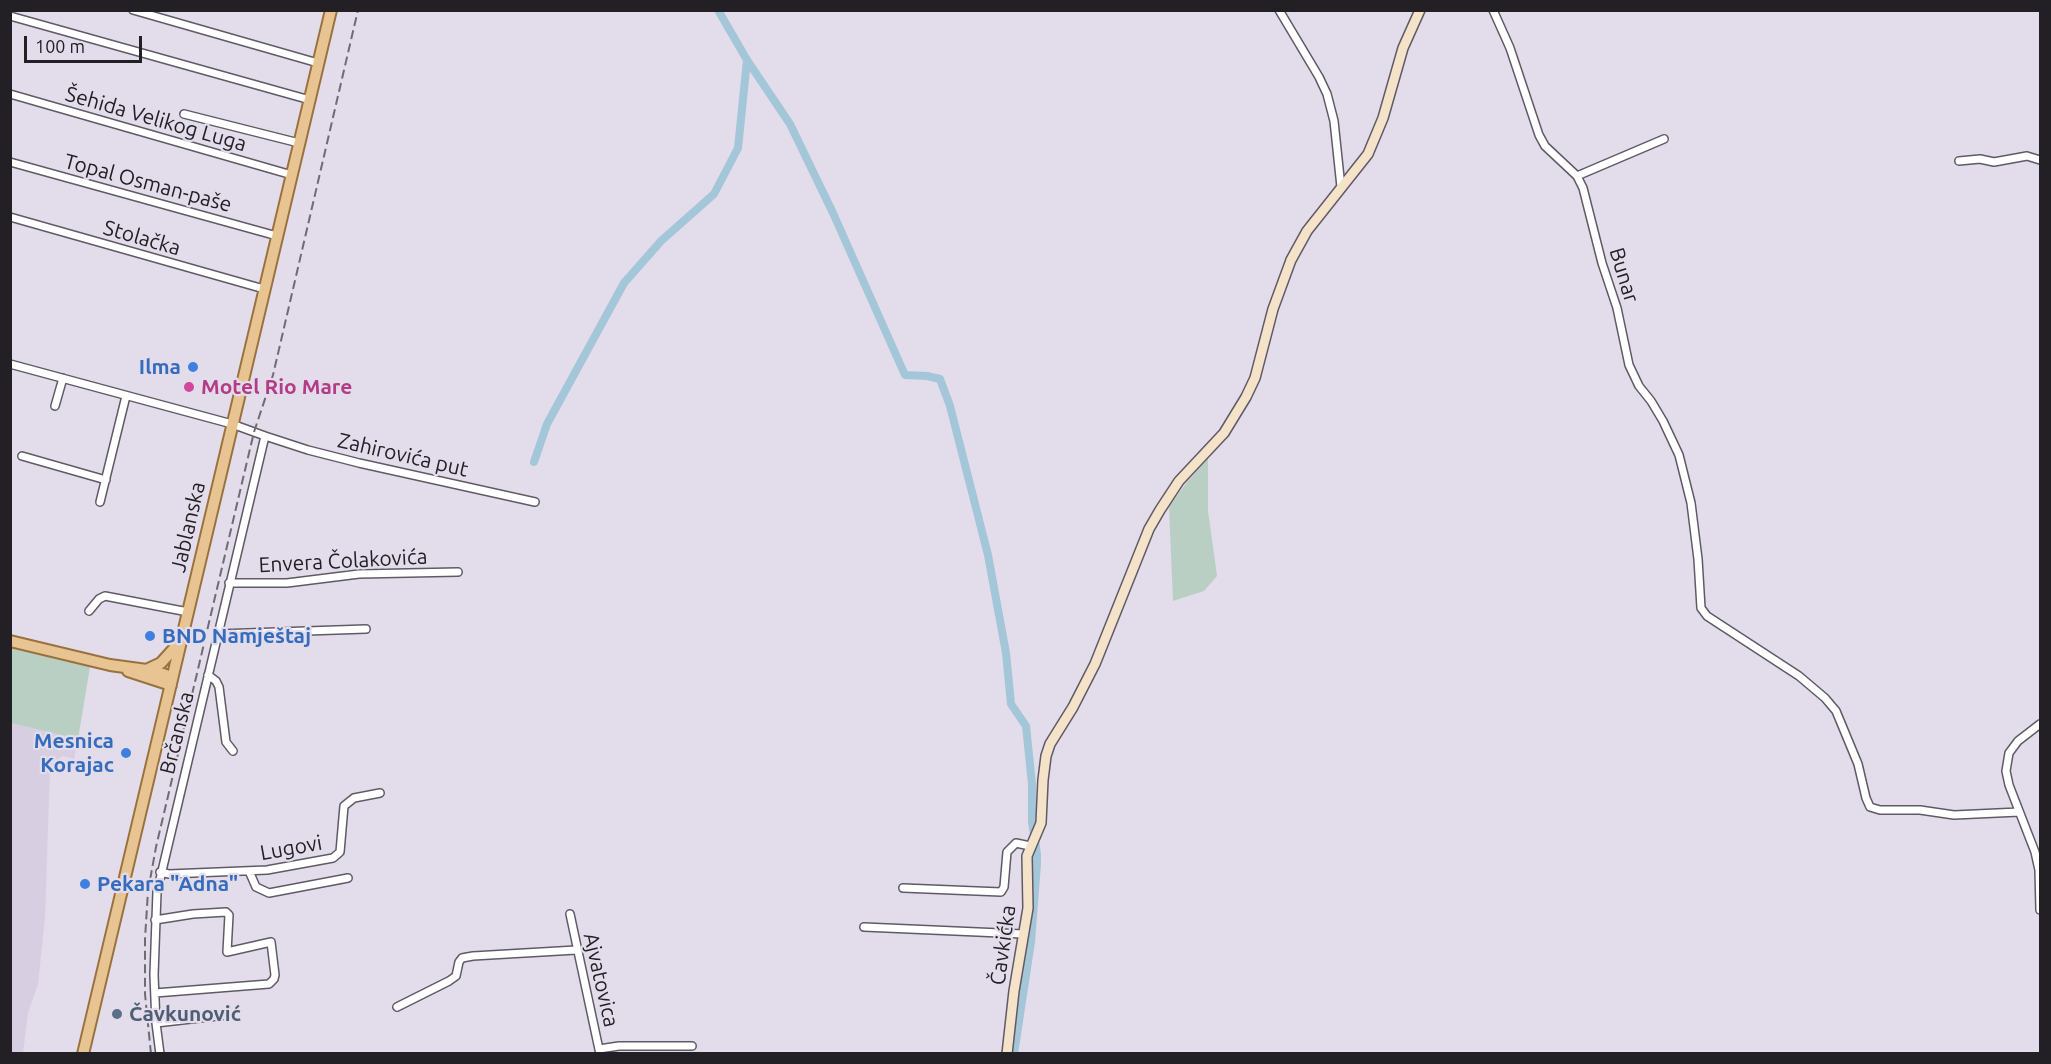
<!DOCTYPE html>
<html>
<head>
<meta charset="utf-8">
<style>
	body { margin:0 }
	#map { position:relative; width:2051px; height:1064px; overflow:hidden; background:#e3dcea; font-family:Ubuntu,sans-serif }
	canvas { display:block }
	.frame { position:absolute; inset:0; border:12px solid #222025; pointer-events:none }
	.scale { position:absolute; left:24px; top:36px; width:118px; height:27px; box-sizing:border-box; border:3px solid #222025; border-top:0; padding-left:8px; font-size:18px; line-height:21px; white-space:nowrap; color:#222025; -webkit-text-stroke:4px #e3dcea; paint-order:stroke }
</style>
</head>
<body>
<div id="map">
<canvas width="2051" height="1064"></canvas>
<div class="frame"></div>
<div class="scale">100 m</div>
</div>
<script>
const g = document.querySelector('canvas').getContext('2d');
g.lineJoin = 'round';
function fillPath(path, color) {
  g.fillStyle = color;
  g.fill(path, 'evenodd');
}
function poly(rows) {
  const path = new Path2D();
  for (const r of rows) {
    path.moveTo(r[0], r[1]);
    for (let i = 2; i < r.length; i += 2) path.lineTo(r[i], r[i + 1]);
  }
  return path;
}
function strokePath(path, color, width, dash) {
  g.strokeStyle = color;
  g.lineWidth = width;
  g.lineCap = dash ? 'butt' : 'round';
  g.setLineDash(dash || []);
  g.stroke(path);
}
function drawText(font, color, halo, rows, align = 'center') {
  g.font = font + ' Ubuntu,sans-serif';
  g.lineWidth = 4.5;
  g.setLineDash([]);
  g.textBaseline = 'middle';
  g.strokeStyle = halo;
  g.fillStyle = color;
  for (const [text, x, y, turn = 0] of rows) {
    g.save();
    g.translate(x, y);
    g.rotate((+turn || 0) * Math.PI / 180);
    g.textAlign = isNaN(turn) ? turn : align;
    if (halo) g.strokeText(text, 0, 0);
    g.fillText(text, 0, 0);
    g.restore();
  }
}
fillPath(poly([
	[11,723,78,739,74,759,62,756,50,768,45,918,38,984,28,1013,23,1053,11,1054]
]), '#d8cee2');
fillPath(poly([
	[1208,459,1208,511,1217,576,1204,591,1173,601,1169,507,1187,482],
	[11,641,91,661,78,739,11,723]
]), '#b9cfc3');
strokePath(poly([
	[718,10,747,60,790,124,833,213,905,375,927,376,940,379,950,406,988,555,1006,653,1011,704,1026,726,1032,784,1032,822,1037,854,1037,864,1031,942,1014,1054],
	[534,462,547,424,624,283,661,241,714,194,738,148,747,60]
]), '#a4c6d9', 8);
const street = poly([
	[133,10,318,63],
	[1279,10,1319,77,1327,94,1334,121,1341,187],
	[1493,10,1510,48,1539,135,1545,146,1577,176,1583,188,1602,263,1617,308,1629,365,1639,386,1651,401,1663,421,1679,455,1691,503,1698,559,1701,608,1707,616,1799,676,1825,698,1836,711,1858,764,1866,798,1870,807,1880,810,1920,810,1954,815,2019,812],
	[10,16,310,100],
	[10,94,292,175],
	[184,114,299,143],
	[1959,161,1980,159,1994,162,2027,156,2040,160],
	[10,162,277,236],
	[1577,176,1664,139],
	[10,217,264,289],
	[10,364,232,424,265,436,157,892,154,975,156,1023,160,1054],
	[55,406,63,378],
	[265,436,308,450,359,463,535,502],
	[22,456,106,480],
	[100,502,126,396],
	[229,583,287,583,359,574,458,572],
	[89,611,99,599,105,596,188,612],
	[218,634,366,629],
	[208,675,216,681,219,687,226,742,233,751],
	[2040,724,2018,741,2009,753,2006,771,2009,785,2035,852,2039,870,2040,910],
	[249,871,256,887,269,893,348,878],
	[160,872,169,874,267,870,333,858,340,852,344,806,354,798,380,793],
	[903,888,1001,892,1004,887,1007,852,1016,843,1030,846],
	[570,914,600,1054],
	[864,927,1023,934],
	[155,993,269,984,274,979,275,975,271,942,227,952,229,915,226,912,193,914,155,920],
	[397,1007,449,981,456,976,459,962,462,958,473,956,576,950],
	[156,1023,226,1015],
	[599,1049,619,1046,692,1046]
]);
const secondary = poly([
	[1007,1054,1014,991,1028,908,1027,856,1041,823,1043,780,1046,756,1050,744,1073,707,1095,664,1149,529,1160,510,1179,481,1224,433,1246,397,1255,378,1273,309,1291,260,1307,231,1368,154,1383,118,1403,48,1420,10]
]);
const primary = poly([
	[10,641,110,665,154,671,166,675,172,680],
	[146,670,161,663,179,643],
	[128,671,171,685],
	[83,1054,331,10]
]);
strokePath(street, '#605a66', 10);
strokePath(secondary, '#605a66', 12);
strokePath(primary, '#99713d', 14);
strokePath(street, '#fff', 7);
strokePath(secondary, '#f4e2c9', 9);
strokePath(primary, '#e8c492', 10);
strokePath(poly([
	[151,1054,145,994,145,939,148,891,156,847,254,432,273,375,358,10]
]), '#6f6b73', 2, [9, 4.5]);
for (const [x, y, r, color] of [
	[193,367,6,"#3f7fe0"],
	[189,387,6,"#d1479c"],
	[150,636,6,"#3f7fe0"],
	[126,753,6,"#3f7fe0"],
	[85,884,6,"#3f7fe0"],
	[117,1014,6,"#5c6f8a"]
]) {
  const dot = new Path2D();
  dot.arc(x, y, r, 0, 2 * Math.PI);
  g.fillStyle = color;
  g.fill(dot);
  strokePath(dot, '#e3dcea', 2);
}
drawText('21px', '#222025', '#e3dcea', [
	["Šehida Velikog Luga",156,119,16],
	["Topal Osman-paše",148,183,15],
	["Stolačka",142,238,16],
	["Bunar",1624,275,73],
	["Zahirovića put",403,455,13],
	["Jablanska",188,527,-77],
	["Envera Čolakovića",343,561,-3],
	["Brčanska",177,733,-76],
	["Lugovi",291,848,-10],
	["Čavkićka",1003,945,-82],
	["Ajvatovica",601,980,77]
]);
drawText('bold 21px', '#366cbe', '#e3dcea', [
	["Ilma",181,367],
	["BND Namještaj",162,636,"left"],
	["Mesnica",114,741],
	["Korajac",114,765],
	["Pekara \"Adna\"",97,884,"left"]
], 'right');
drawText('bold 21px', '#b23c85', '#e3dcea', [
	["Motel Rio Mare",201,387]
], 'left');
drawText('bold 21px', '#4e5e75', '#e3dcea', [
	["Čavkunović",129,1014]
], 'left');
</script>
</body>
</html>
